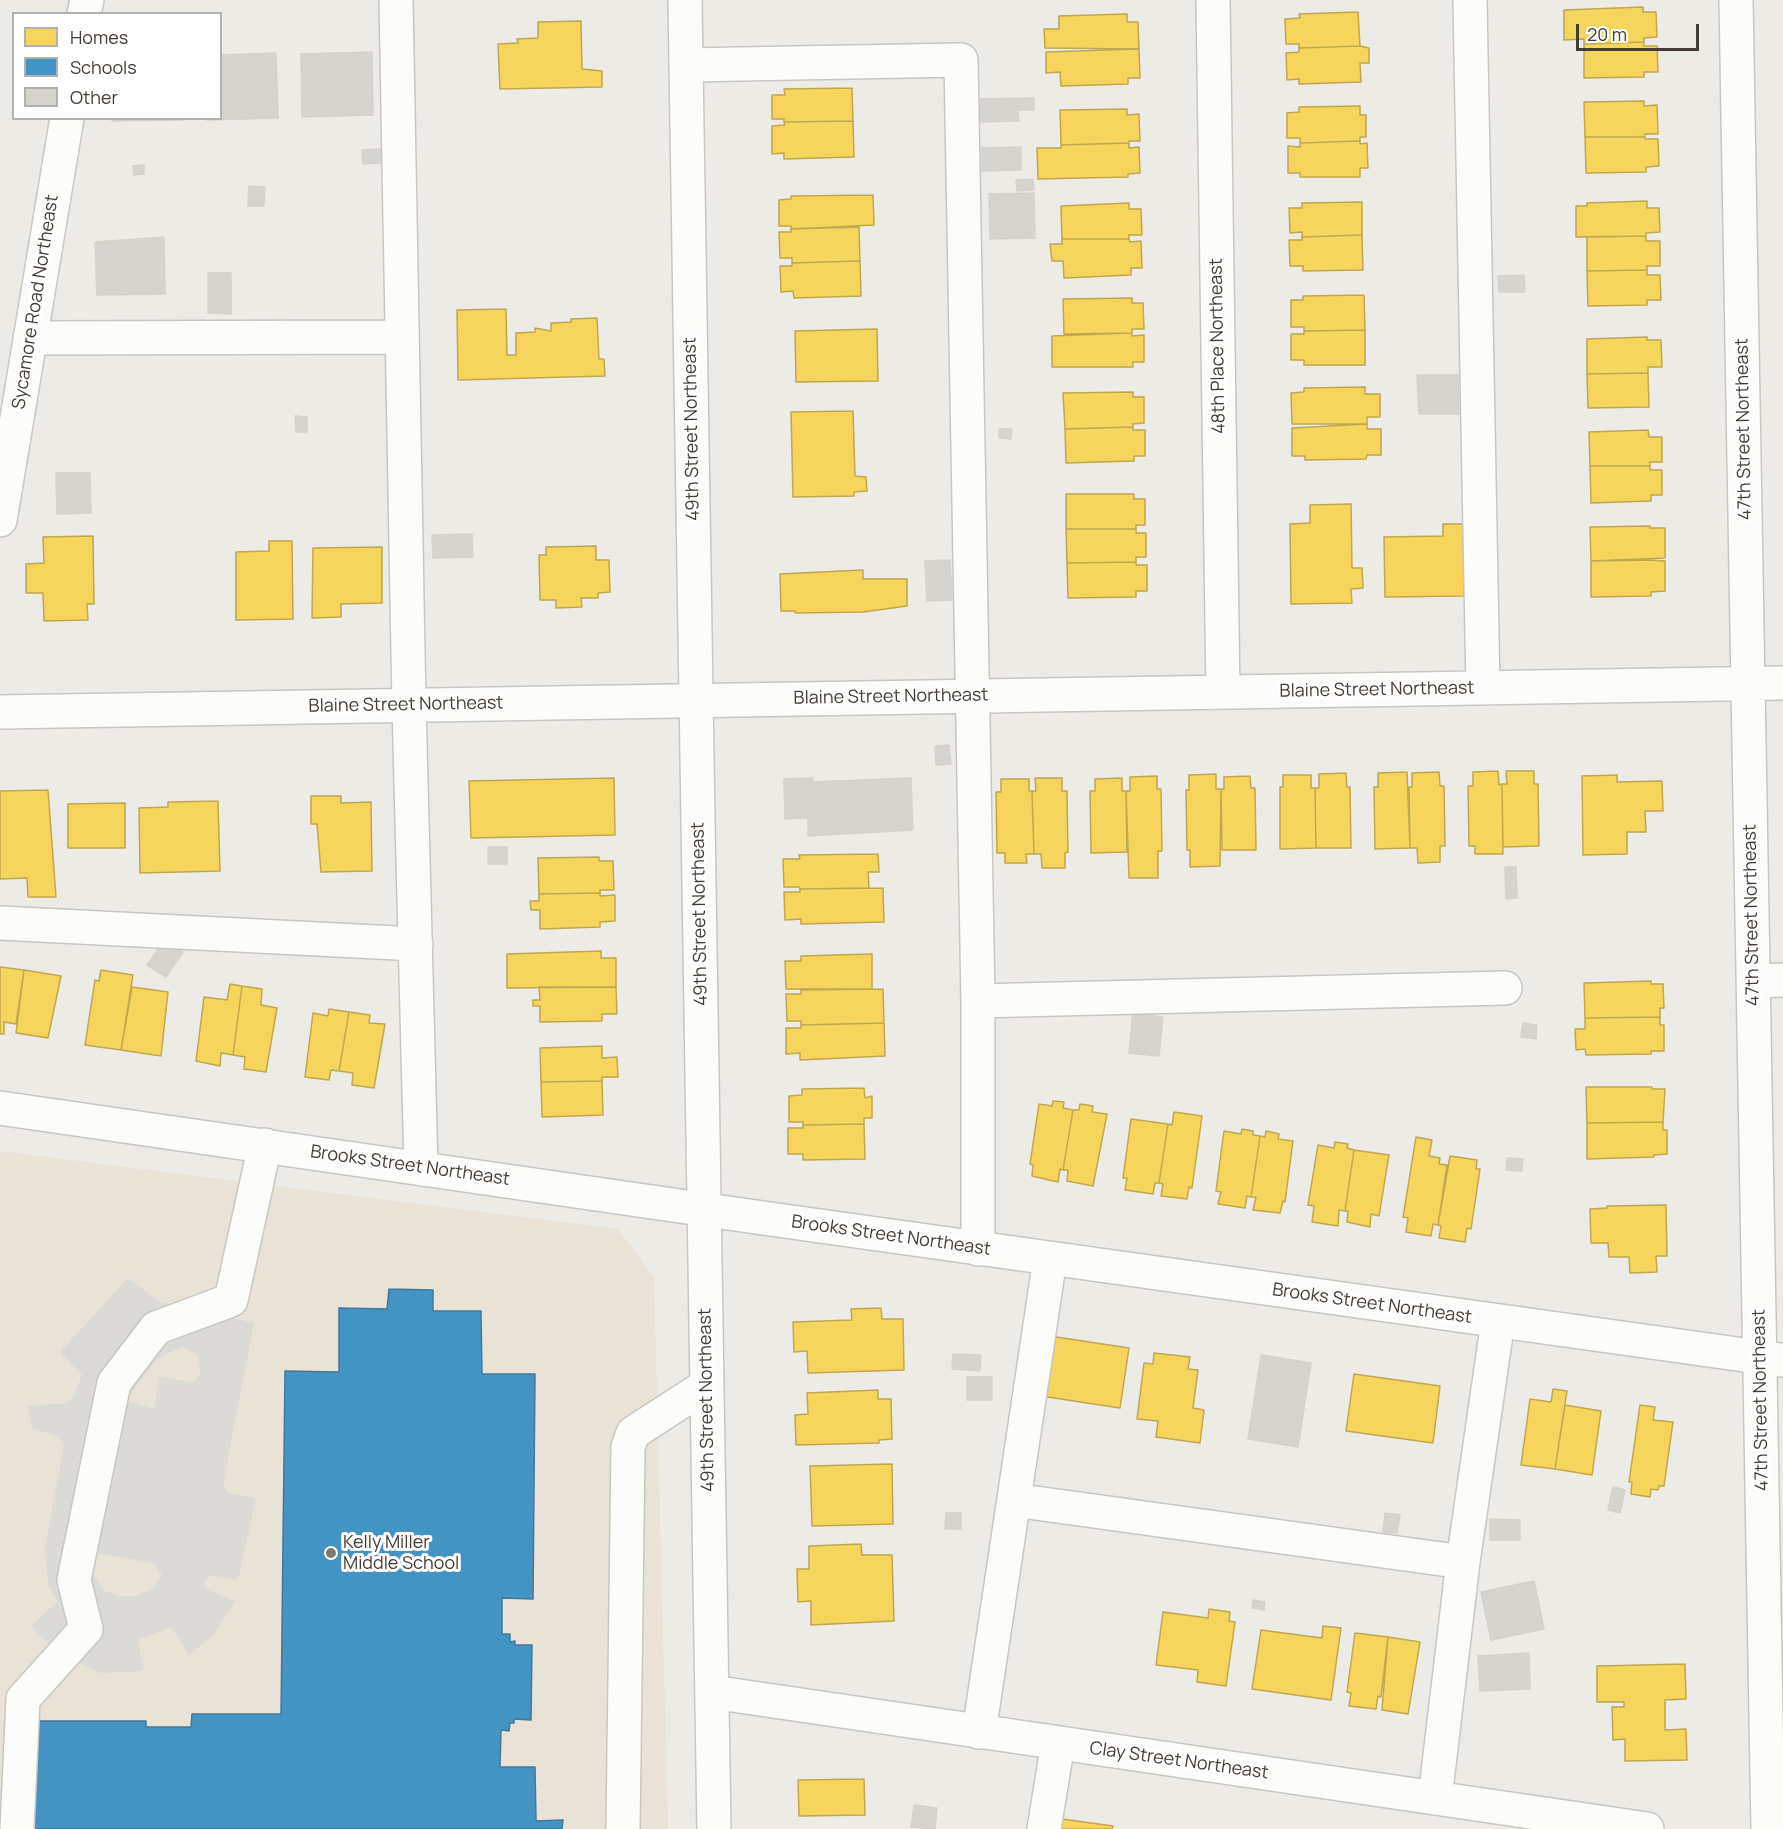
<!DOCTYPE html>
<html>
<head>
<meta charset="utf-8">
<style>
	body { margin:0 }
	#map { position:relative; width:1783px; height:1829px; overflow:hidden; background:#edebe6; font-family:Manrope,sans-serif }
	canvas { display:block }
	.legend { position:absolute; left:12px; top:12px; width:210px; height:108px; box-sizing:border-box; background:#fff; border:2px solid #b3b1ae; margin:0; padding:8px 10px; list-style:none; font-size:18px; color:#423c34 }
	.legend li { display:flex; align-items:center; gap:12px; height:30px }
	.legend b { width:30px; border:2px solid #b3b1ae }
	.scale { position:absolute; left:1576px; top:24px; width:123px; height:27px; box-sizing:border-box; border:3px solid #423c34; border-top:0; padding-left:8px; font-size:18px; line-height:21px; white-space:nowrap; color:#423c34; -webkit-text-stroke:4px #fff; paint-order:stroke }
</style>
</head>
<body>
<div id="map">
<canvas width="1783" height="1829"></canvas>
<ul class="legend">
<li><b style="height:16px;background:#f6d55c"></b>Homes</li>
<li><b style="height:16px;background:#4393c3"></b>Schools</li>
<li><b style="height:16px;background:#d6d4cf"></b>Other</li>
</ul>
<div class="scale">20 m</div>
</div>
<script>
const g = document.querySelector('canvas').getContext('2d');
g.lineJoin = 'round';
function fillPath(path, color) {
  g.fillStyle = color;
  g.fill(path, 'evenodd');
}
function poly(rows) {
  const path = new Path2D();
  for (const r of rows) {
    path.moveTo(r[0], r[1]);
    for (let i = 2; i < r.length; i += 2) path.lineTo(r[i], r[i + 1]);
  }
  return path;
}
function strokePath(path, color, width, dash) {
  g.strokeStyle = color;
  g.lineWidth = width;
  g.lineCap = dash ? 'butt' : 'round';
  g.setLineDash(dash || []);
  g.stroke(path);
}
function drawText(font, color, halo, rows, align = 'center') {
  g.font = font + ' Manrope,sans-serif';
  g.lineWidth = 6;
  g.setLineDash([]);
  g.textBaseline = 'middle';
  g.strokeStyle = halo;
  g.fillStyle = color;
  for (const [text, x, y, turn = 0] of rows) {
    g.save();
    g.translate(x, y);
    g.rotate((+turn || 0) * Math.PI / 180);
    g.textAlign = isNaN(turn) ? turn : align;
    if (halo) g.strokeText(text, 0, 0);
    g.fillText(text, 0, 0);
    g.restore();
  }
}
fillPath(poly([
	[0,1151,618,1229,654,1277,668,1829,0,1829]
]), '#e8e3d6');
fillPath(poly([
	[128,1278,160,1302,254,1323,223,1484,228,1493,256,1498,238,1580,211,1575,204,1582,208,1590,235,1601,215,1634,189,1655,171,1627,138,1640,144,1671,101,1673,58,1654,31,1626,57,1602,48,1583,45,1549,64,1444,58,1436,32,1429,28,1406,67,1403,73,1397,82,1375,60,1352],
	[182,1347,197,1354,201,1372,193,1383,160,1376,154,1409,128,1401,130,1395,157,1359],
	[95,1553,154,1563,162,1575,151,1590,131,1597,118,1596,105,1591,91,1573]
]), '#dcdad6');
const homes = poly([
	[1643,7,1643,12,1656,12,1657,37,1644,38,1644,42,1584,44,1584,39,1564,40,1564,10,1643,7],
	[1358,12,1360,46,1299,48,1299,44,1286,44,1285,19,1300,18,1299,14,1358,12],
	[1127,14,1127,22,1138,22,1139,49,1045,48,1044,29,1059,29,1059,16,1127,14],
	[581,21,582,69,602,71,602,87,500,89,498,44,518,43,517,39,538,38,538,22,581,21],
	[1644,42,1644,46,1657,46,1658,72,1644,72,1644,77,1584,78,1584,44,1644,42],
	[1360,46,1369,48,1369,63,1360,63,1361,82,1299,84,1299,79,1287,80,1286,53,1299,52,1299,48,1360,46],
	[1139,49,1140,78,1128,78,1128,84,1061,86,1060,72,1046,73,1046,52,1139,49],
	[852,88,853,121,784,122,784,119,772,119,772,95,785,95,784,89,852,88],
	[1644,101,1644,106,1657,105,1658,134,1645,134,1645,137,1585,137,1584,102,1644,101],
	[1360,106,1360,115,1366,115,1366,137,1360,137,1360,141,1300,143,1300,138,1287,138,1287,113,1299,112,1299,107,1360,106],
	[1127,109,1127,115,1139,114,1140,141,1129,141,1129,143,1061,145,1060,110,1127,109],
	[853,121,854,157,784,159,784,153,772,154,772,126,785,125,784,122,853,121],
	[1585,137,1645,137,1645,139,1658,139,1659,166,1646,167,1646,172,1586,173,1585,137],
	[1360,141,1360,144,1367,143,1368,168,1360,168,1360,177,1300,177,1300,173,1288,173,1288,146,1300,147,1300,143,1360,141],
	[1129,143,1129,148,1139,147,1140,173,1128,174,1128,177,1038,179,1037,148,1061,148,1061,145,1129,143],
	[873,195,874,225,791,229,791,226,779,226,779,200,791,199,791,196,873,195],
	[1647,201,1647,208,1659,208,1660,232,1646,233,1646,236,1576,237,1576,206,1587,206,1587,203,1647,201],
	[1362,202,1362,235,1302,237,1302,232,1290,233,1289,208,1302,208,1302,203,1362,202],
	[1129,203,1129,209,1141,209,1142,235,1129,235,1129,239,1062,239,1061,206,1129,203],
	[859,227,860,261,792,263,792,258,780,258,779,232,791,232,791,229,859,227],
	[1362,235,1363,270,1303,271,1303,266,1290,266,1289,240,1302,240,1302,237,1362,235],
	[1646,236,1646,241,1660,241,1660,266,1647,266,1647,270,1587,271,1587,237,1646,236],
	[1062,239,1129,239,1130,242,1141,241,1142,268,1131,268,1131,275,1064,278,1063,261,1052,261,1050,244,1062,244,1062,239],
	[860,261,861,296,794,298,793,291,781,292,780,266,792,266,792,263,860,261],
	[1647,270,1647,275,1660,275,1661,300,1647,300,1647,305,1588,306,1587,271,1647,270],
	[1364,295,1365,330,1304,331,1304,327,1291,327,1291,300,1303,300,1303,296,1364,295],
	[1132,298,1132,303,1143,303,1144,329,1132,329,1132,333,1064,334,1063,299,1132,298],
	[506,309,507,355,516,355,516,333,535,332,535,328,551,331,551,323,571,322,571,319,597,318,599,359,604,359,605,376,458,380,457,310,506,309],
	[877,329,878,381,796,382,795,331,877,329],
	[1365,330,1365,365,1304,365,1304,360,1291,360,1291,334,1304,334,1304,331,1365,330],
	[1132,333,1132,336,1144,335,1144,362,1133,362,1133,367,1052,367,1052,336,1132,333],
	[1647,337,1647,340,1661,340,1662,367,1648,367,1648,373,1587,374,1587,339,1647,337],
	[1648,373,1649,407,1588,408,1587,374,1648,373],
	[1365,387,1365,394,1380,394,1380,417,1367,417,1367,424,1292,424,1291,393,1304,392,1304,388,1365,387],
	[1133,392,1133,397,1144,397,1144,423,1133,424,1133,427,1065,429,1063,393,1133,392],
	[853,411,855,476,866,477,867,491,854,492,854,496,793,497,791,412,853,411],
	[1367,424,1367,429,1381,429,1381,455,1367,455,1366,459,1305,460,1305,456,1292,456,1292,428,1367,424],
	[1133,427,1133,430,1145,430,1145,456,1134,456,1134,461,1066,463,1065,429,1133,427],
	[1648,430,1649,437,1662,437,1662,462,1650,462,1650,466,1590,466,1589,432,1648,430],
	[1590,466,1650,466,1650,470,1662,470,1662,495,1651,495,1651,501,1591,503,1590,466],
	[1066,494,1134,494,1134,499,1145,499,1145,525,1136,525,1136,529,1066,529,1066,494],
	[1351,504,1352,568,1362,568,1363,588,1351,589,1352,603,1291,604,1290,524,1310,523,1310,505,1351,504],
	[1443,524,1463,524,1464,596,1385,597,1384,537,1443,536,1443,524],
	[1650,526,1650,528,1665,528,1665,558,1591,561,1590,527,1650,526],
	[1066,529,1136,529,1136,533,1146,533,1146,557,1136,557,1136,562,1067,563,1066,529],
	[93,536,94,604,87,604,88,620,44,621,43,593,26,593,26,564,44,563,43,537,93,536],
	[269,541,292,541,293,619,236,620,236,552,269,551,269,541],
	[596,546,596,560,609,560,610,592,598,593,598,598,581,598,582,607,556,608,556,600,540,600,539,555,546,555,546,547,596,546],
	[382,547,382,603,341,604,341,617,312,618,313,548,382,547],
	[1651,560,1665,561,1665,591,1651,592,1651,596,1591,597,1591,561,1651,560],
	[1136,562,1136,565,1147,565,1147,591,1136,591,1136,597,1068,598,1067,563,1136,562],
	[863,570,863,579,907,579,907,606,863,612,795,613,795,611,781,611,780,574,863,570],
	[1498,771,1499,785,1502,784,1503,854,1475,854,1475,846,1469,846,1468,786,1473,786,1473,772,1498,771],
	[1506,771,1534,771,1534,784,1538,784,1539,846,1503,847,1502,784,1507,784,1506,771],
	[1407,772,1410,848,1375,849,1374,787,1378,787,1378,773,1407,772],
	[1439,772,1440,786,1444,786,1445,846,1440,846,1440,862,1418,863,1417,848,1410,848,1409,787,1412,787,1412,773,1439,772],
	[1346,773,1347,787,1350,787,1351,848,1316,848,1315,788,1319,788,1319,774,1346,773],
	[1216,774,1216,789,1221,789,1220,866,1190,867,1190,850,1187,850,1186,790,1189,790,1189,775,1216,774],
	[1283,775,1311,775,1311,788,1315,788,1316,848,1280,849,1280,787,1283,787,1283,775],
	[1617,775,1617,782,1662,781,1663,811,1645,811,1646,832,1627,832,1627,854,1583,855,1582,776,1617,775],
	[1157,776,1157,789,1161,789,1162,851,1158,851,1158,878,1129,878,1126,791,1130,791,1130,777,1157,776],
	[1250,776,1251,788,1255,788,1256,850,1222,850,1221,789,1224,789,1224,777,1250,776],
	[614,778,615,835,471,838,469,781,614,778],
	[1035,778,1062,778,1062,791,1067,791,1068,852,1065,853,1065,868,1042,868,1041,854,1034,854,1032,791,1036,791,1035,778],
	[1122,778,1122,791,1126,791,1127,852,1091,853,1090,791,1095,791,1095,779,1122,778],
	[1001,779,1029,779,1029,791,1032,791,1034,854,1026,854,1027,863,1005,863,1005,853,997,853,996,792,1001,792,1001,779],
	[48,790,56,897,28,897,27,878,0,879,0,791,48,790],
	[311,796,341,796,341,803,371,802,372,871,321,872,317,824,311,824,311,796],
	[218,801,220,871,140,873,139,808,168,807,168,802,218,801],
	[125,803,125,848,68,848,68,804,125,803],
	[878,854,879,872,868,872,869,888,800,889,799,887,784,887,783,859,800,859,799,855,878,854],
	[599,857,599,861,613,861,614,890,600,890,600,893,539,894,538,858,599,857],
	[883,888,884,922,801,924,801,919,785,920,784,892,800,892,800,889,883,888],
	[600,893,600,896,615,895,615,921,600,922,600,927,540,929,540,910,531,910,530,901,539,901,539,894,600,893],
	[601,951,601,958,616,958,616,987,507,988,507,954,601,951],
	[872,954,872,989,786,989,785,961,801,961,801,956,872,954],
	[0,967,24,970,16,1024,4,1022,4,1034,0,1034,0,967],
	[24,970,61,976,48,1038,16,1033,24,970],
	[101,970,133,975,121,1050,85,1045,95,980,99,981,101,970],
	[1651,981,1651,984,1663,984,1664,1008,1660,1008,1660,1017,1585,1018,1584,983,1651,981],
	[230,984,242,986,233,1055,221,1053,220,1066,196,1061,204,997,227,1000,230,984],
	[242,986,262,989,261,1005,277,1008,266,1072,244,1069,245,1057,233,1055,242,986],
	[132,987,168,992,161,1056,121,1050,132,987],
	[539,987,616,987,617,1014,602,1014,602,1021,540,1022,540,1006,533,1006,533,1000,540,1000,539,987],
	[883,989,884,1023,801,1025,801,1021,787,1021,786,994,801,994,801,990,883,989],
	[329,1009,349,1012,339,1071,331,1070,329,1080,305,1077,313,1013,328,1016,329,1009],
	[349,1012,370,1015,369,1023,385,1024,374,1088,352,1085,353,1073,339,1071,349,1012],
	[1660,1017,1660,1025,1664,1025,1664,1051,1651,1051,1651,1054,1586,1055,1585,1049,1576,1050,1575,1029,1585,1029,1585,1018,1660,1017],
	[884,1023,885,1056,800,1060,800,1053,786,1054,786,1028,801,1028,801,1025,884,1023],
	[602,1046,602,1058,617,1057,618,1077,602,1077,602,1081,541,1082,540,1048,602,1046],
	[602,1081,603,1115,542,1117,541,1082,602,1081],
	[1586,1087,1652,1087,1652,1089,1665,1089,1663,1122,1587,1123,1586,1087],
	[864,1088,865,1098,872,1096,872,1118,864,1118,864,1124,803,1125,803,1122,789,1122,789,1096,802,1095,802,1089,864,1088],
	[1053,1101,1064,1102,1063,1108,1073,1110,1063,1170,1060,1169,1058,1182,1032,1176,1033,1165,1030,1164,1039,1104,1052,1106,1053,1101],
	[1080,1104,1093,1106,1092,1112,1107,1114,1093,1186,1067,1181,1068,1170,1063,1170,1073,1110,1079,1110,1080,1104],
	[1174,1112,1202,1116,1192,1188,1189,1187,1187,1199,1161,1196,1163,1184,1159,1183,1168,1124,1172,1125,1174,1112],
	[1131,1119,1168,1124,1159,1183,1155,1183,1153,1194,1125,1190,1127,1178,1123,1178,1131,1119],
	[1663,1122,1663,1130,1667,1130,1667,1154,1654,1155,1654,1157,1587,1159,1587,1123,1663,1122],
	[864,1124,865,1159,803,1160,803,1154,788,1154,788,1128,803,1128,803,1125,864,1124],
	[1242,1129,1253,1131,1253,1135,1260,1136,1251,1197,1247,1196,1245,1208,1218,1204,1221,1192,1216,1191,1224,1131,1241,1134,1242,1129],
	[1266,1131,1279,1134,1278,1139,1293,1141,1285,1202,1283,1201,1280,1213,1253,1210,1256,1197,1251,1197,1260,1136,1265,1137,1266,1131],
	[1416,1137,1432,1140,1429,1156,1440,1158,1439,1164,1447,1165,1438,1225,1433,1224,1431,1236,1406,1232,1408,1218,1403,1217,1416,1137],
	[1335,1142,1348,1144,1347,1148,1354,1150,1345,1211,1339,1210,1338,1226,1312,1222,1314,1206,1308,1205,1318,1145,1334,1148,1335,1142],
	[1354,1150,1389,1155,1379,1216,1371,1214,1370,1227,1347,1222,1348,1211,1345,1211,1354,1150],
	[1450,1156,1477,1160,1476,1169,1480,1169,1471,1229,1467,1228,1465,1242,1439,1238,1441,1226,1438,1225,1450,1156],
	[1666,1205,1667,1256,1656,1256,1657,1272,1630,1273,1629,1257,1609,1257,1608,1243,1591,1243,1590,1209,1607,1208,1607,1206,1666,1205],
	[881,1308,882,1319,903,1319,904,1370,808,1373,807,1351,794,1352,793,1322,852,1320,851,1309,881,1308],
	[1050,1336,1129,1348,1120,1408,1041,1396,1050,1336],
	[1154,1353,1190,1357,1188,1369,1198,1370,1193,1408,1204,1410,1200,1443,1156,1437,1158,1421,1137,1419,1144,1363,1153,1364,1154,1353],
	[1354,1374,1440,1386,1433,1443,1346,1431,1354,1374],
	[1553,1389,1567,1391,1555,1469,1521,1465,1530,1399,1551,1402,1553,1389],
	[878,1390,878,1399,891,1399,892,1439,879,1440,879,1443,796,1445,795,1415,808,1414,807,1393,878,1390],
	[1565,1405,1601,1411,1592,1475,1555,1469,1565,1405],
	[1640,1405,1655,1407,1653,1420,1673,1422,1664,1486,1659,1486,1658,1490,1651,1489,1650,1497,1631,1494,1632,1482,1629,1482,1640,1405],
	[892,1464,893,1524,812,1526,810,1466,892,1464],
	[861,1544,862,1555,892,1555,894,1621,811,1625,811,1601,798,1602,797,1569,809,1569,809,1546,861,1544],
	[1209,1609,1230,1612,1229,1621,1235,1622,1226,1686,1197,1682,1198,1670,1156,1665,1163,1612,1208,1618,1209,1609],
	[1323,1626,1341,1628,1331,1700,1252,1689,1261,1630,1322,1638,1323,1626],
	[1355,1633,1388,1637,1381,1697,1378,1696,1376,1709,1349,1706,1351,1693,1347,1692,1355,1633],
	[1388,1637,1420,1642,1408,1714,1382,1710,1388,1637],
	[1685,1664,1686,1699,1665,1700,1665,1730,1686,1729,1687,1760,1625,1761,1625,1739,1613,1740,1612,1707,1624,1707,1624,1702,1597,1702,1597,1666,1685,1664],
	[864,1779,865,1815,799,1816,798,1780,864,1779],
	[1062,1819,1113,1826,1112,1829,1060,1829,1062,1819]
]);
fillPath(homes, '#f6d55c');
strokePath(homes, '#c0a750', 1.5);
const schools = poly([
	[389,1289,433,1290,433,1311,481,1311,482,1374,535,1374,533,1599,502,1598,502,1634,510,1634,510,1642,515,1641,515,1645,532,1645,531,1720,514,1719,514,1723,510,1723,509,1731,501,1730,500,1767,535,1767,536,1821,563,1820,562,1829,32,1829,33,1721,146,1721,146,1727,191,1727,192,1714,281,1714,285,1371,339,1372,339,1308,387,1309,389,1289]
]);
fillPath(schools, '#4393c3');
strokePath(schools, '#437998', 1.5);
const building = poly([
	[372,52,373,115,302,117,301,54,372,52],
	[276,53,278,118,207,120,220,118,220,55,276,53],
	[1034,98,1034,110,1018,110,1019,121,981,122,980,99,1034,98],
	[112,118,183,118,183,120,112,121,112,118],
	[1021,147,1021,170,982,171,982,148,1021,147],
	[381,149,382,163,363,164,362,150,381,149],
	[144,165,144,174,134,175,133,166,144,165],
	[1033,179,1034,190,1017,191,1016,180,1033,179],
	[249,186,265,187,264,206,248,206,249,186],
	[1034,193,1035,238,990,239,989,194,1034,193],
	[164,237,165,294,97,295,95,242,164,237],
	[208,273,231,273,231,314,208,313,208,273],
	[1524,275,1525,292,1499,292,1498,276,1524,275],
	[1417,375,1458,375,1459,414,1419,414,1417,375],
	[295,416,307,417,307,432,296,432,295,416],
	[999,429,1012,429,1011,439,999,438,999,429],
	[56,473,90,473,91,513,57,514,56,473],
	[472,534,473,557,433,558,432,535,472,534],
	[950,560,952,600,927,601,925,561,950,560],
	[949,745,951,764,936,765,935,746,949,745],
	[813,778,813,782,911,778,913,830,808,836,808,818,785,819,784,779,813,778],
	[488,847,507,847,507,864,488,864,488,847],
	[1505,867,1516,867,1517,898,1506,899,1505,867],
	[165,940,183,952,166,977,147,965,165,940],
	[1133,1013,1163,1017,1159,1056,1129,1053,1133,1013],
	[1523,1023,1537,1025,1536,1039,1521,1037,1523,1023],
	[1507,1158,1523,1159,1522,1171,1506,1170,1507,1158],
	[953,1354,981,1355,980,1371,952,1369,953,1354],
	[1261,1355,1311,1363,1298,1447,1248,1439,1261,1355],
	[967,1377,992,1377,992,1400,967,1400,967,1377],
	[1613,1487,1625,1490,1620,1513,1608,1510,1613,1487],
	[946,1513,961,1513,961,1529,945,1529,946,1513],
	[1385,1513,1400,1515,1397,1533,1383,1532,1385,1513],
	[1490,1519,1520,1520,1520,1540,1490,1540,1490,1519],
	[1534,1581,1544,1629,1491,1640,1481,1592,1534,1581],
	[1253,1600,1265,1602,1264,1610,1252,1608,1253,1600],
	[1529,1653,1530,1689,1480,1691,1478,1656,1529,1653],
	[914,1805,937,1808,935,1829,911,1827,914,1805]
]);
fillPath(building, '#d6d4cf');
strokePath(building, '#d5d2cc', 1.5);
const minor = poly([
	[396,0,409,705,421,1167],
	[685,0,714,1829],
	[1213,0,1223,692],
	[1470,0,1483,688],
	[1736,0,1768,1829],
	[84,14,87,0],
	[686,65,961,60,978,1001,978,1249],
	[30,338,402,337],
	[0,520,67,118],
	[0,712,1783,683],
	[0,923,416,944],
	[1754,981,1783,980],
	[978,1001,1505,988],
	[0,1108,770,1219,1780,1360],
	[1014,1500,1463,1562],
	[712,1692,1647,1829],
	[979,1732,1050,1259],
	[1435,1798,1463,1562,1498,1321],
	[17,1829,23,1699,86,1629,74,1580,114,1383,156,1328,231,1300,265,1145],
	[623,1829,628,1447,633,1433,707,1385],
	[1044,1829,1058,1743]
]);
strokePath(minor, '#c9c7c2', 36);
strokePath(minor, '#fcfcfb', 33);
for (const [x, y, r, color] of [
	[331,1553,6,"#7e7972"]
]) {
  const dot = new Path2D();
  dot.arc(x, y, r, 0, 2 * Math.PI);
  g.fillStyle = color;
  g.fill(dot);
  strokePath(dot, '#fff', 2);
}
drawText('18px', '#423c34', '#fff', [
	["Sycamore Road Northeast",36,302,-81],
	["48th Place Northeast",1218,346,-91],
	["49th Street Northeast",692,429,-91],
	["47th Street Northeast",1744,429,-91],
	["Blaine Street Northeast",1377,690,-1],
	["Blaine Street Northeast",891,697,-1],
	["Blaine Street Northeast",406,705,-1],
	["49th Street Northeast",700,914,-91],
	["47th Street Northeast",1752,915,-91],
	["Brooks Street Northeast",410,1166,8],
	["Brooks Street Northeast",891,1236,8],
	["Brooks Street Northeast",1372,1304,8],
	["49th Street Northeast",707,1400,-91],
	["47th Street Northeast",1761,1400,-91],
	["Clay Street Northeast",1179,1761,8]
]);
drawText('18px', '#423c34', '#fff', [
	["Kelly Miller",343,1543],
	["Middle School",343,1564]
], 'left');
</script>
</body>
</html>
